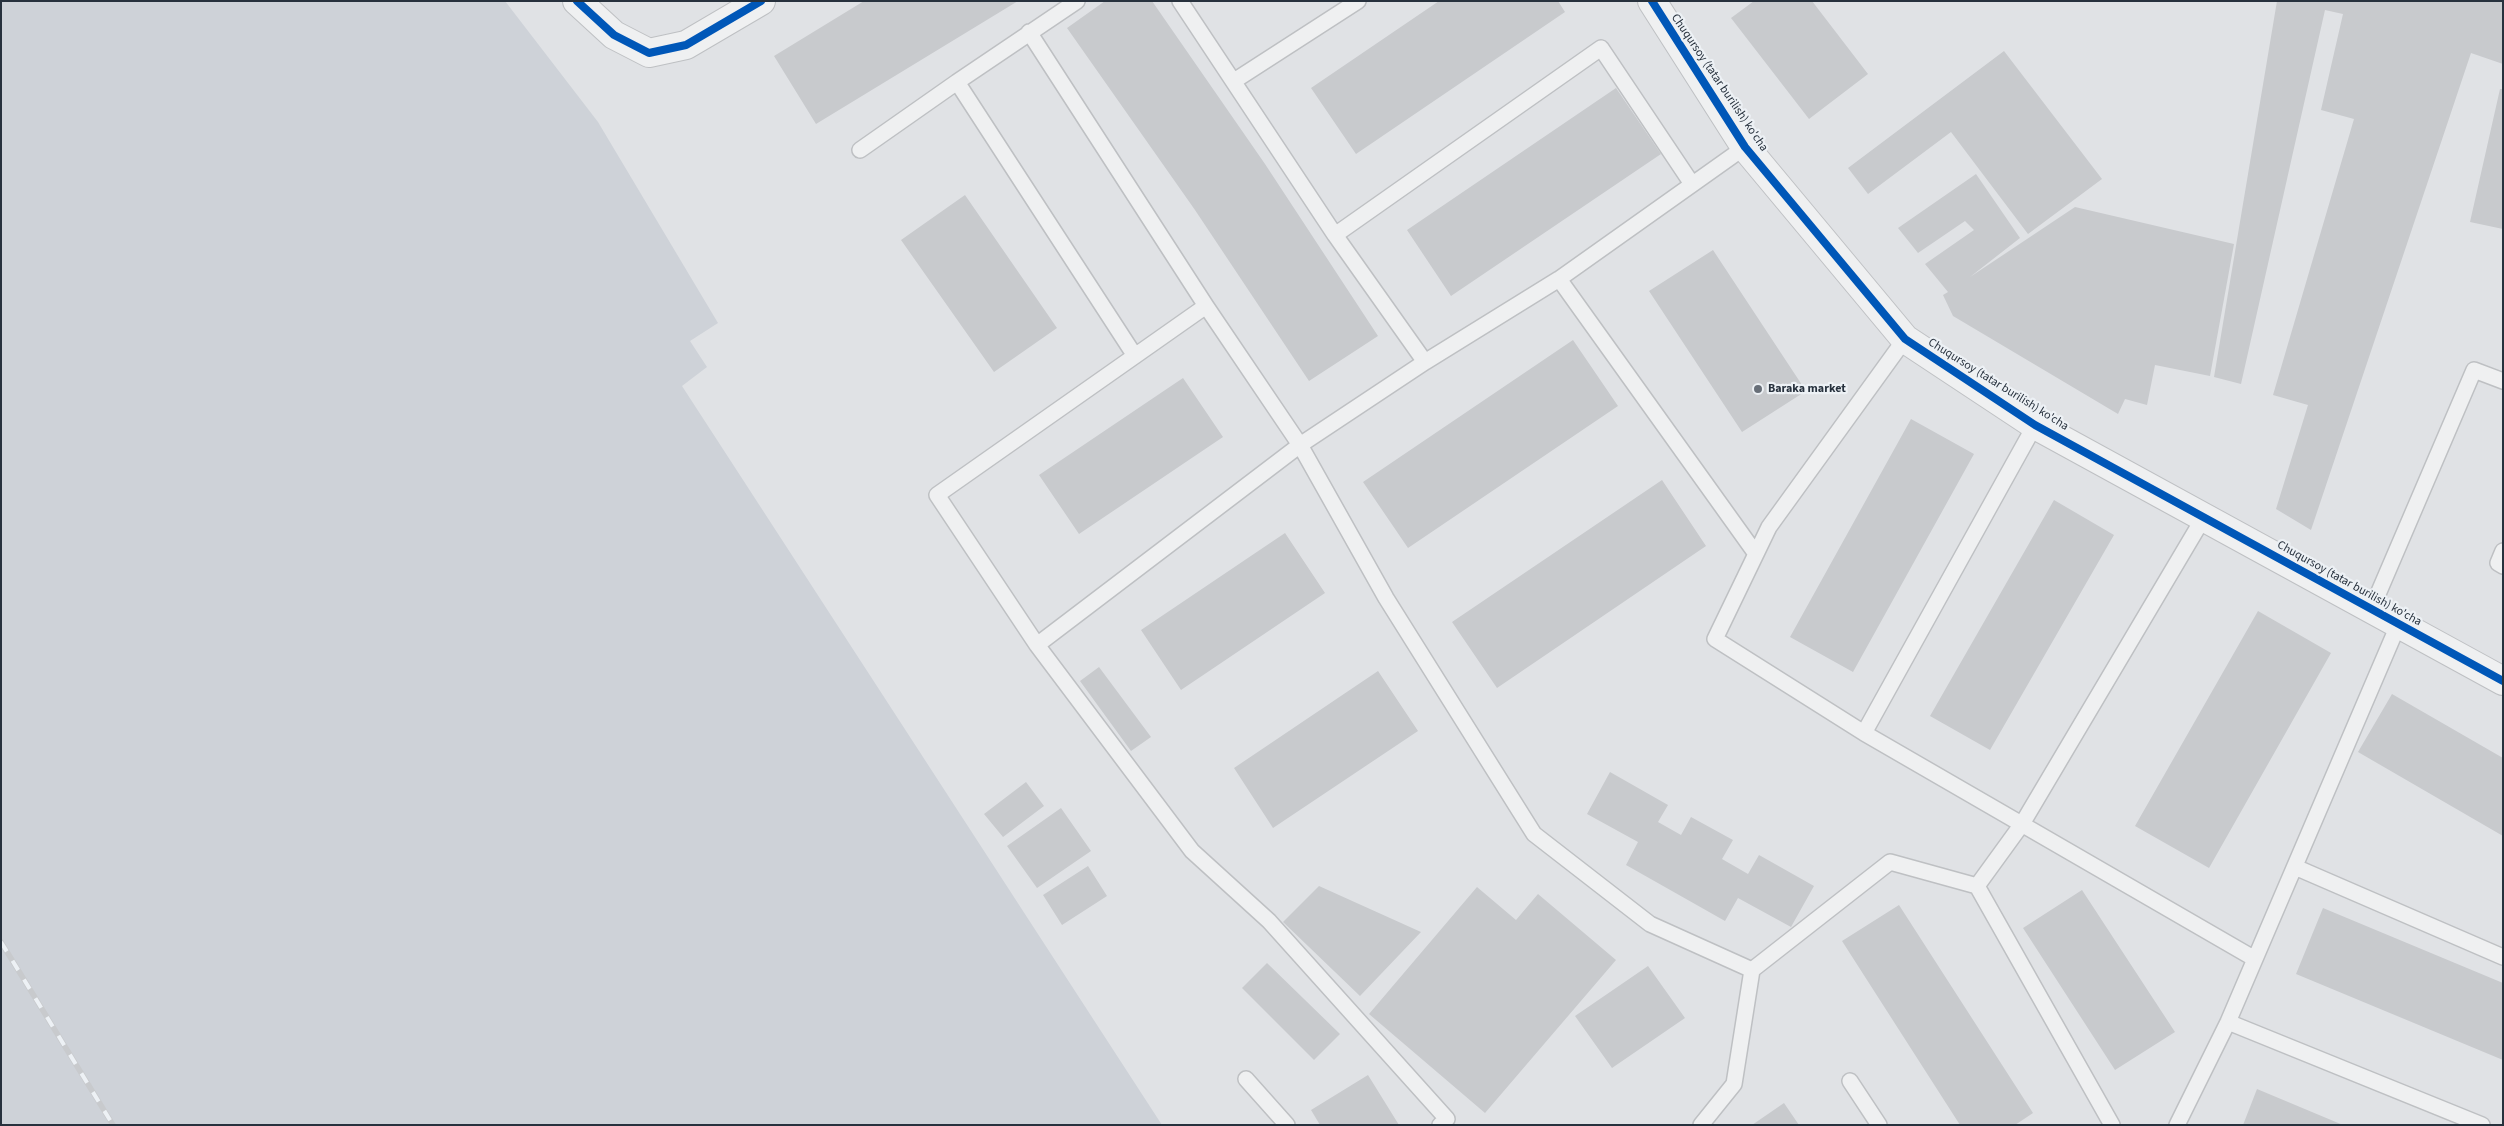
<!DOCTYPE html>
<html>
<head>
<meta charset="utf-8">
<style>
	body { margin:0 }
	#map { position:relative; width:2504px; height:1126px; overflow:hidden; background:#e0e2e5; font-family:"Source Sans 3",sans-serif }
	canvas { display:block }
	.frame { position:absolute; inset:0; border:2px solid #27313d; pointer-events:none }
</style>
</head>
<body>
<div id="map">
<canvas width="2504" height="1126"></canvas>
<div class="frame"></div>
</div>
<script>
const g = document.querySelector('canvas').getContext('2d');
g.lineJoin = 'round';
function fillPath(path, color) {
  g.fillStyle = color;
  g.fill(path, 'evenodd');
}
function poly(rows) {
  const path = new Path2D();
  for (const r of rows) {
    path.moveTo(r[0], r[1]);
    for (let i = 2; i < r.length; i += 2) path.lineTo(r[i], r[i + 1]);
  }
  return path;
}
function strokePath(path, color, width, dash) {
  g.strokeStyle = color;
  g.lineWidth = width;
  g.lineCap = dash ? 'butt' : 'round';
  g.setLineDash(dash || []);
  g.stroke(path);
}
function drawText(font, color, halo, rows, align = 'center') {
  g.font = font + ' "Source Sans 3",sans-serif';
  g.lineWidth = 4.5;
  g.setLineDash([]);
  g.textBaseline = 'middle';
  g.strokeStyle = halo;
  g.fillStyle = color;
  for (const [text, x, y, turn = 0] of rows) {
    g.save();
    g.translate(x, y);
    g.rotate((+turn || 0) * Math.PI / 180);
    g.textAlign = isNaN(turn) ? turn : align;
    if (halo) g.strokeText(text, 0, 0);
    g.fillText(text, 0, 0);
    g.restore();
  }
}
fillPath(poly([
	[1,1,505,1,598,122,718,323,690,341,707,367,682,386,1162,1125,1,1125]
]), '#ced2d8');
fillPath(poly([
	[864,1,1018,1,816,124,774,56],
	[1105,1,1152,1,1265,164,1378,336,1309,381,1195,210,1067,28],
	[1439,1,1558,1,1565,12,1356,154,1311,88],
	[1754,1,1812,1,1868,74,1809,119,1731,18],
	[2277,1,2503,1,2503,64,2471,53,2311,530,2276,509,2308,405,2273,395,2354,119,2321,110,2343,14,2325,10,2241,384,2214,377],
	[2004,51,2102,179,2028,234,1951,132,1868,194,1848,168],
	[1616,88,1661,154,1451,296,1407,230],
	[2500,89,2503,89,2503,229,2470,222],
	[1976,174,2020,238,1970,277,2075,207,2234,244,2210,376,2155,365,2147,405,2125,399,2118,414,1953,316,1943,295,1948,292,1925,264,1974,230,1965,221,1918,253,1898,228],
	[965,195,1057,328,994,372,901,240],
	[1713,250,1806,391,1742,432,1649,291],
	[1573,340,1618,406,1408,548,1363,482],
	[1183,378,1223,437,1079,534,1039,475],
	[1911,419,1974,454,1853,672,1790,637],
	[1662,480,1706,546,1497,688,1452,622],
	[2054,500,2114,535,1990,750,1930,716],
	[1285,533,1325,593,1181,690,1141,630],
	[2258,611,2331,653,2209,868,2135,826],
	[1099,667,1151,737,1131,751,1080,681],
	[1378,671,1418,731,1273,828,1234,768],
	[2392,694,2503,758,2503,836,2358,752],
	[1610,772,1668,805,1658,822,1681,835,1691,817,1733,840,1722,859,1748,874,1759,855,1814,886,1791,927,1738,898,1725,921,1626,865,1638,842,1587,814],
	[1026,782,1044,806,1003,837,984,814],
	[1061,808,1091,851,1037,888,1007,846],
	[1088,866,1107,896,1062,925,1043,895],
	[1319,886,1421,932,1360,996,1283,922],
	[1477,887,1516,920,1538,894,1616,960,1485,1113,1369,1014],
	[2082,890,2175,1032,2115,1070,2023,928],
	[1899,905,2033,1113,2015,1125,1960,1125,1842,941],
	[2323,908,2503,983,2503,1060,2296,974],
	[1267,963,1340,1034,1314,1060,1242,988],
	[1648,966,1685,1018,1612,1068,1575,1016],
	[1368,1075,1399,1125,1320,1125,1311,1110],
	[2257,1089,2343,1125,2243,1125],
	[1784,1103,1799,1125,1752,1125]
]), '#c8cacd');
const service = poly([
	[1077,1,957,82,1135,356],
	[1180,1,1335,235,1425,362],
	[1029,32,1206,306,1300,445,1386,598,1534,834,1650,924,1752,970,1890,862,1977,886,2022,824,2204,517],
	[1234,81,1358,1],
	[860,150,957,82],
	[1335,235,1601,48,1692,184],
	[1559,279,1756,554],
	[1206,306,937,495,1037,645,1192,851,1269,921,1447,1119,1440,1125],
	[1905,339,1769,527,1715,639,1864,733,2255,959],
	[2503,551,2498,563,2503,566],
	[2372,608,2474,370,2503,381],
	[1037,645,1300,445,1425,362,1559,279,1745,147],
	[1864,733,2035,425],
	[2295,867,2503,957],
	[1977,886,2112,1125],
	[2228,1022,2482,1125],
	[1246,1079,1287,1125],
	[1850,1081,1879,1125],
	[1701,1125,1734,1084,1752,970],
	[2177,1125,2228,1022,2399,623]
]);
const minor = poly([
	[577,1,614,35,649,53,686,45,761,1],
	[1652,1,1745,147,1905,339,2035,425,2503,681]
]);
strokePath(service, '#bec0c3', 18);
strokePath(minor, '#bec0c3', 30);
strokePath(service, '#eff0f1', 15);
strokePath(minor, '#eff0f1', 28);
const rail = poly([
	[1,942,113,1125]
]);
strokePath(rail, '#c8cacd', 5.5);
strokePath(rail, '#edf1f5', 4, [11]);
strokePath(poly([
	[577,1,614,35,649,53,686,45,761,1],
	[1652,1,1745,147,1905,339,2035,425,2503,681]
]), '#0057b8', 8);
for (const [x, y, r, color] of [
	[1758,389,5,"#686f78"]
]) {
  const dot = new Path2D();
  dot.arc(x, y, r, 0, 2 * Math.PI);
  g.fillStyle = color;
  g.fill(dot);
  strokePath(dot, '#edf1f5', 2);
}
drawText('12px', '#27313d', '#edf1f5', [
	["Chuqursoy (tatar burilish) ko'cha",1719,83,56],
	["Chuqursoy (tatar burilish) ko'cha",1998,385,32],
	["Chuqursoy (tatar burilish) ko'cha",2349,584,29]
]);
drawText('bold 12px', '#27313d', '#edf1f5', [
	["Baraka market",1768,389]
], 'left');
</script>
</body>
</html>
